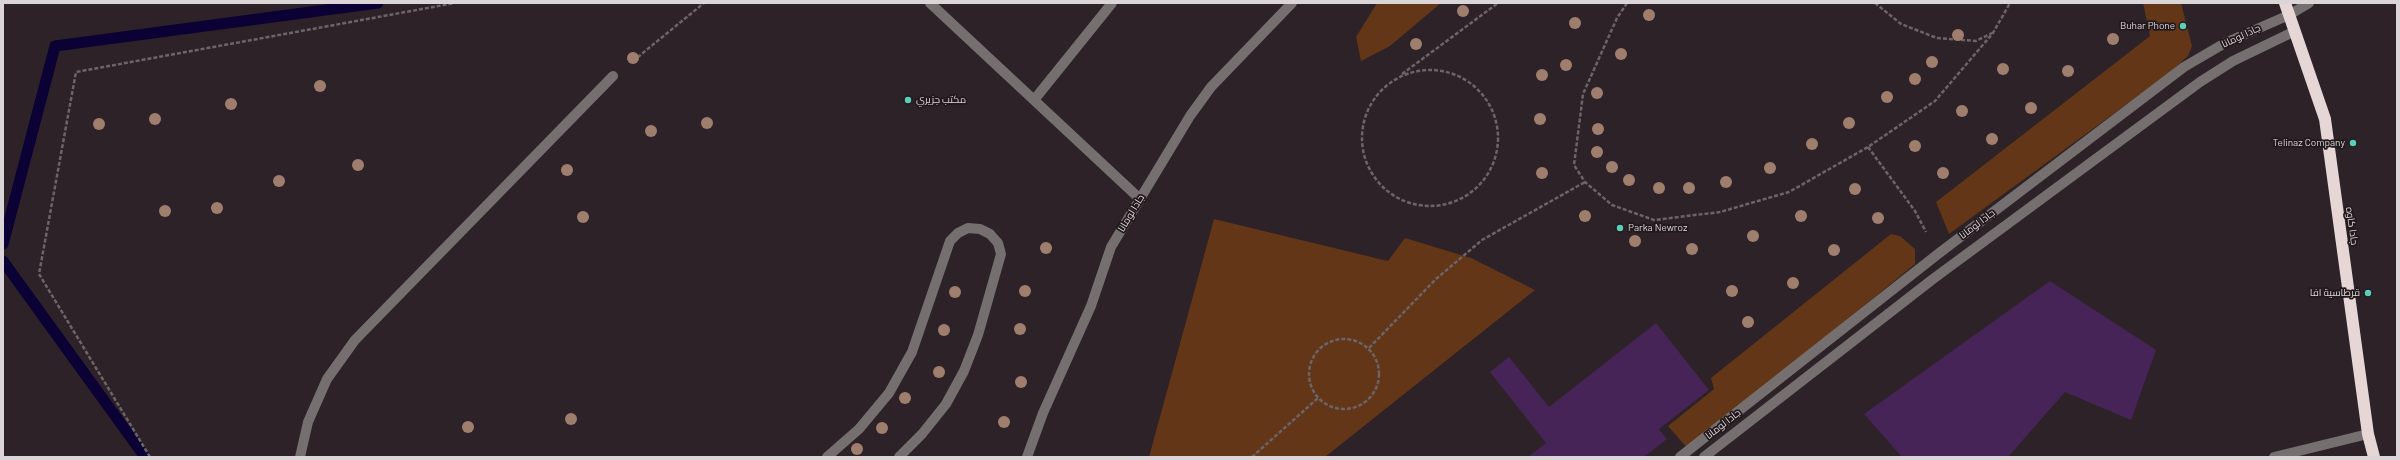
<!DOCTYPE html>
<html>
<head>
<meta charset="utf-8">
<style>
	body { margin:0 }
	#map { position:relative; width:2400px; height:460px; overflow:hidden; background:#2c2227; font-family:Barlow,sans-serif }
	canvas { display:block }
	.frame { position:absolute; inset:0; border:4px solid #dcd5d8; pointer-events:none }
</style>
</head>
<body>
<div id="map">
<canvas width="2400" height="460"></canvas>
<div class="frame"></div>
</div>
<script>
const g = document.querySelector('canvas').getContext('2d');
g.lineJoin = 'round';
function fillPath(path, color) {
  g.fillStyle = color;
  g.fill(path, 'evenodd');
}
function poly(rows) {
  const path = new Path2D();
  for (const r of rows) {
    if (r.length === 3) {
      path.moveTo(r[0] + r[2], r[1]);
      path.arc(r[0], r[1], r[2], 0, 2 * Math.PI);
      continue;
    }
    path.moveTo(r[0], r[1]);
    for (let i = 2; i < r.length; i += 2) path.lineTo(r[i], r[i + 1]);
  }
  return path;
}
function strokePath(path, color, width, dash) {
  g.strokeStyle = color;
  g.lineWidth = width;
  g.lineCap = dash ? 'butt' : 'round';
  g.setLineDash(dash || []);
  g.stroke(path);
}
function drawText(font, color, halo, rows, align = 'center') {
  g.font = font + ' Barlow,Cairo,sans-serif';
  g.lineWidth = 3.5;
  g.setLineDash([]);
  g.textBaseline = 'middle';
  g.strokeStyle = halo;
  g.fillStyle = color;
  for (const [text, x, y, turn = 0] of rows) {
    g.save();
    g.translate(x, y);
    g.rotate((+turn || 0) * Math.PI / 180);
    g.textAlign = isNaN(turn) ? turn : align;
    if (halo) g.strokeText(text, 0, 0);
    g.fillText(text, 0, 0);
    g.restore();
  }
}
fillPath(poly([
	[1377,3,1441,3,1390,46,1361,61,1356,37],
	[2143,3,2181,3,2192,46,2188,56,2168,74,1949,234,1936,202,2150,36],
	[1214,219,1388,261,1405,238,1471,258,1535,290,1325,457,1149,457],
	[1891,234,1900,236,1915,249,1915,264,1688,449,1668,426,1714,389,1711,378]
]), '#623617');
strokePath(poly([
	[3,244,55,46,378,3],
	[3,261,145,457]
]), '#0b0134', 11);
fillPath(poly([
	[2050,281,2156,350,2131,420,2065,392,2008,457,1902,457,1864,414],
	[1656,323,1709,390,1659,429,1667,439,1644,457,1528,457,1546,443,1490,372,1509,357,1549,407]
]), '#472457');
strokePath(poly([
	[1627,3,1617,18,1583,94,1574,165,1585,182,1612,205,1654,220,1720,212,1789,192,1868,147,1935,101,1993,33,2010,3],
	[1875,3,1901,24,1937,38,1976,41,1992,33],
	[633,61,704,3],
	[1430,138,68],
	[1402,74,1498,3],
	[1868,147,1915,211,1926,232],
	[1344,374,35],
	[1369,348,1436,279,1482,240,1585,182],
	[150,457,39,274,76,72,455,3],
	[1252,457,1318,398]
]), '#6d6469', 2.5, [4, 2]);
strokePath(poly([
	[930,3,1140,199],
	[1034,100,1112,3],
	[300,457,308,422,327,379,355,340,613,76],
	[827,457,859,429,889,393,912,352,950,241,958,233,968,228,980,229,990,234,998,243,1001,254,978,335,964,371,946,404,922,434,899,457],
	[1027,457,1043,413,1091,306,1111,247,1190,116,1211,87,1292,3],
	[1680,457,1938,254,2184,67,2225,43,2289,15,2309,3],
	[1704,457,1933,279,2200,82,2233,61,2295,31],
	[2274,457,2368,434]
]), '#756f6f', 10);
strokePath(poly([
	[2285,3,2325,119,2368,434,2374,457]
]), '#e6d7d6', 12);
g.fillStyle = '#a07e6e';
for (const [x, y] of [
	[1463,11],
	[1649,15],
	[1575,23],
	[1958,35],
	[2113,39],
	[1416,44],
	[1621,54],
	[633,58],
	[1932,62],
	[1566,65],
	[2003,69],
	[2068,71],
	[1542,75],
	[1915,79],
	[320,86],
	[1597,93],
	[1887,97],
	[231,104],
	[2031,108],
	[1962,111],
	[155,119],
	[1540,119],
	[707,123],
	[1849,123],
	[99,124],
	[1598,129],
	[651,131],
	[1992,139],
	[1812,144],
	[1915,146],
	[1597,152],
	[358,165],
	[1612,167],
	[1770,168],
	[567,170],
	[1542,173],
	[1943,173],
	[1629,180],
	[279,181],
	[1726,182],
	[1659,188],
	[1689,188],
	[1855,189],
	[217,208],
	[165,211],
	[1585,216],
	[1801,216],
	[583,217],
	[1878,218],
	[1753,236],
	[1635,241],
	[1046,248],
	[1692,249],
	[1834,250],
	[1793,283],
	[1025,291],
	[1732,291],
	[955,292],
	[1748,322],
	[1020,329],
	[944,330],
	[939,372],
	[1021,382],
	[905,398],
	[571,419],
	[1004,422],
	[468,427],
	[882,428],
	[857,449]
]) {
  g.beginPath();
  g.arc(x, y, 6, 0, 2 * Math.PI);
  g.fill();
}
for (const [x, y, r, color] of [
	[2183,26,4,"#5bcebb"],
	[908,100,4,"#5bcebb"],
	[2353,143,4,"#5bcebb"],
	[1620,228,4,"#5bcebb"],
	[2368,293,4,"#5bcebb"]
]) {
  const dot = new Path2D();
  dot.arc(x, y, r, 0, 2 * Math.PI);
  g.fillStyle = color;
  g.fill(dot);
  strokePath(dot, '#22191d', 1.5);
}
drawText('10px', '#dcd5d8', '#22191d', [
	["Buhar Phone",2175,26],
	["مكتب جزيري",916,100,"left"],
	["Telinaz Company",2345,143],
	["Parka Newroz",1628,228,"left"],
	["قرطاسية افا",2360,293]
], 'right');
drawText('10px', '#dcd5d8', '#22191d', [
	["جادا لومانا",2241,36,-25],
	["جادا لومانا",1131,213,-59],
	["جادا لومانا",1977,224,-37],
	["جادا کاوه",2352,226,82],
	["جادا لومانا",1723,424,-38]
]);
</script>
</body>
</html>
